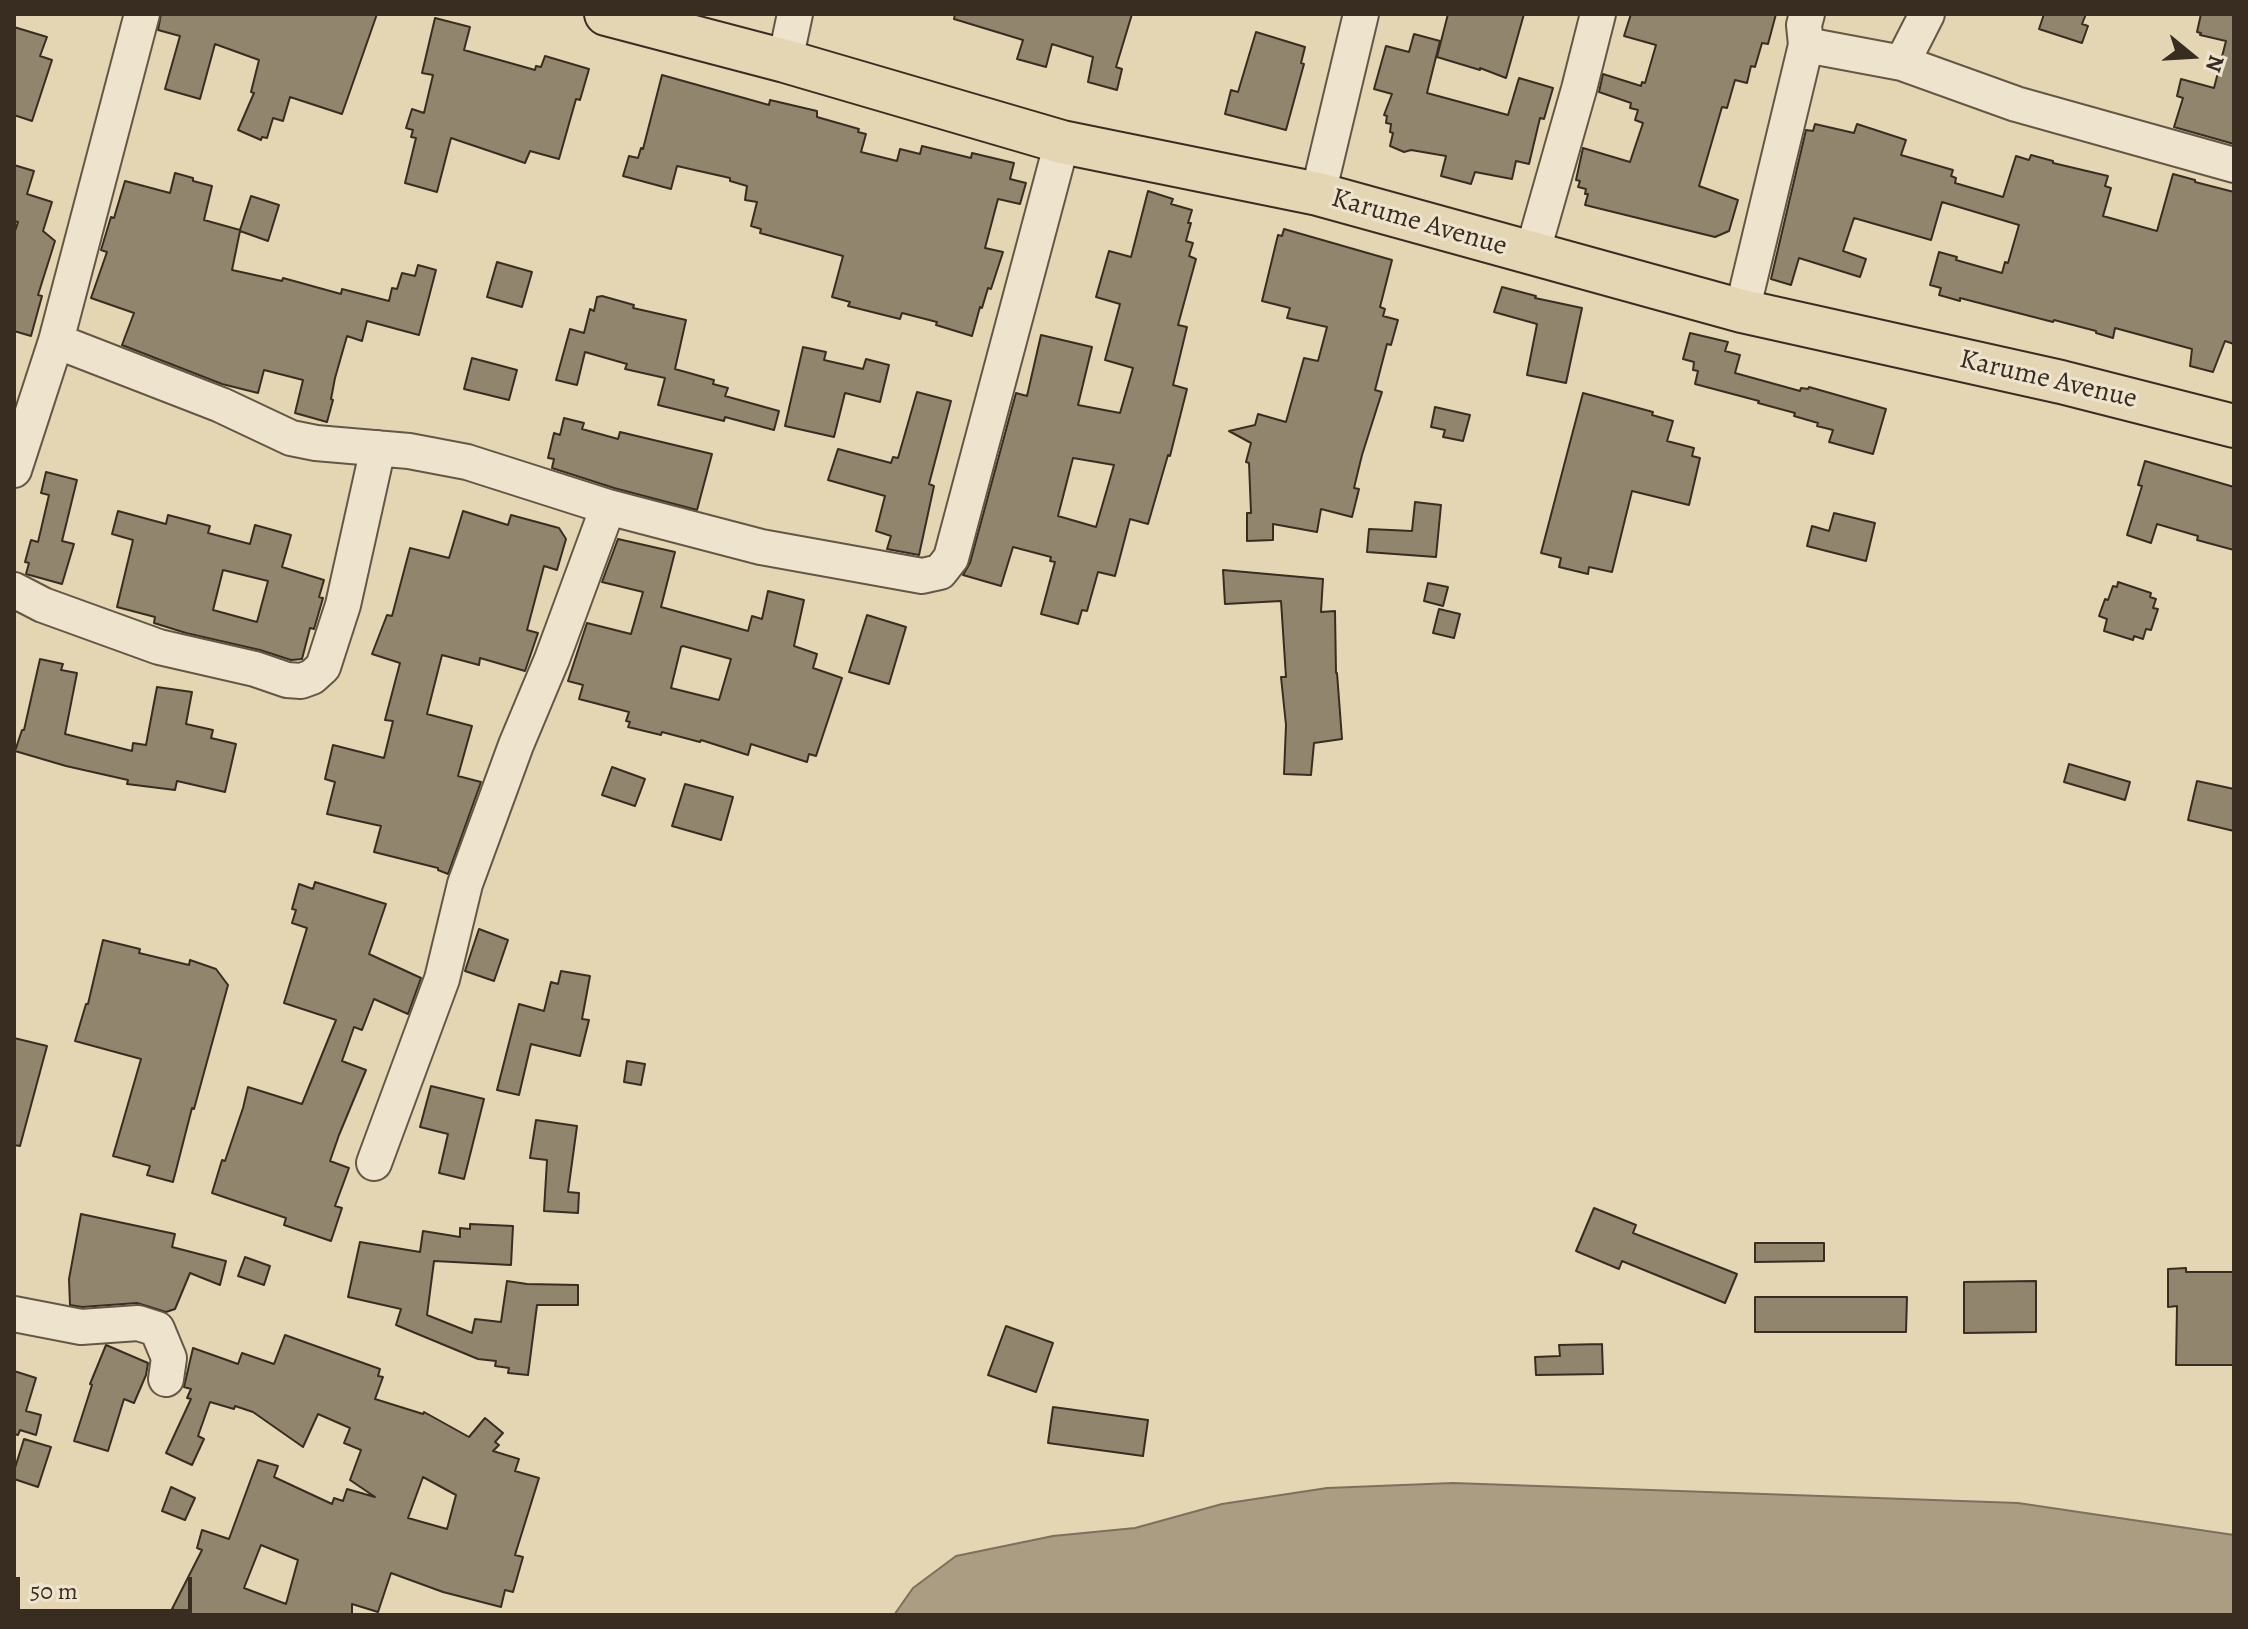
<!DOCTYPE html>
<html>
<head>
<meta charset="utf-8">
<style>
	body { margin:0 }
	#map { position:relative; width:2248px; height:1629px; overflow:hidden; background:#e5d6b3; font-family:Alegreya,serif }
	canvas { display:block }
	.frame { position:absolute; inset:0; border:16px solid #392d22; pointer-events:none }
	.north { position:absolute; left:2152px; top:16px; width:80px; height:80px; -webkit-text-stroke:6px #eee4ce; paint-order:stroke; rotate:108deg; font-size:22px; font-weight:700; line-height:32px; text-align:center; color:#392d22 }
	.north::after { content:''; display:block; margin:auto; width:28px; height:36px; background:#392d22; clip-path:polygon(50% 0,100% 100%,50% 72%,0 100%) }
	.scale { position:absolute; left:16px; top:1577px; width:176px; height:36px; box-sizing:border-box; border:4px solid #392d22; border-top:0; padding-left:10px; font-size:24px; line-height:28px; white-space:nowrap; color:#392d22; -webkit-text-stroke:6px #eee4ce; paint-order:stroke }
</style>
</head>
<body>
<div id="map">
<canvas width="2248" height="1629"></canvas>
<div class="frame"></div>
<div class="north">N</div>
<div class="scale">50 m</div>
</div>
<script>
const g = document.querySelector('canvas').getContext('2d');
g.lineJoin = 'round';
function fillPath(path, color) {
  g.fillStyle = color;
  g.fill(path, 'evenodd');
}
function poly(rows) {
  const path = new Path2D();
  for (const r of rows) {
    path.moveTo(r[0], r[1]);
    for (let i = 2; i < r.length; i += 2) path.lineTo(r[i], r[i + 1]);
  }
  return path;
}
function strokePath(path, color, width, dash) {
  g.strokeStyle = color;
  g.lineWidth = width;
  g.lineCap = dash ? 'butt' : 'round';
  g.setLineDash(dash || []);
  g.stroke(path);
}
function drawText(font, color, halo, rows, align = 'center') {
  g.font = font + ' Alegreya,serif';
  g.lineWidth = 6;
  g.setLineDash([]);
  g.textBaseline = 'middle';
  g.strokeStyle = halo;
  g.fillStyle = color;
  for (const [text, x, y, turn = 0] of rows) {
    g.save();
    g.translate(x, y);
    g.rotate((+turn || 0) * Math.PI / 180);
    g.textAlign = isNaN(turn) ? turn : align;
    if (halo) g.strokeText(text, 0, 0);
    g.fillText(text, 0, 0);
    g.restore();
  }
}
const water = poly([
	[1453,1483,2018,1503,2234,1535,2234,1615,894,1615,913,1588,956,1556,1053,1536,1135,1528,1222,1504,1327,1488,1453,1483]
]);
fillPath(water, '#ab9d82');
strokePath(water, '#7d705c', 2);
const building = poly([
	[161,14,377,14,342,114,290,97,283,121,273,118,267,138,262,137,261,140,238,130,254,93,251,92,259,60,215,44,200,99,165,89,180,36,158,30,161,14],
	[955,14,1132,14,1116,67,1122,69,1117,90,1088,82,1093,57,1052,44,1046,67,1017,59,1023,40,954,19,955,14],
	[1448,14,1524,14,1506,78,1480,68,1480,70,1437,57,1448,14],
	[1631,14,1776,14,1768,44,1762,43,1755,67,1751,66,1747,83,1735,80,1727,108,1722,107,1699,186,1738,200,1729,231,1715,237,1585,205,1588,194,1585,194,1586,189,1578,187,1580,181,1576,180,1583,148,1630,162,1643,123,1635,120,1638,110,1630,108,1631,103,1599,92,1603,74,1641,86,1642,82,1645,83,1656,45,1624,36,1631,14],
	[2044,14,2086,14,2082,24,2088,26,2082,43,2039,29,2044,14],
	[2201,14,2234,14,2234,144,2174,127,2183,98,2177,96,2181,79,2214,88,2226,41,2200,35,2201,33,2197,32,2201,14],
	[435,18,470,27,464,50,535,70,536,66,541,67,545,56,589,69,580,100,576,99,559,159,530,151,525,163,451,138,437,192,405,183,416,138,411,137,413,130,406,128,412,109,424,113,433,75,422,73,435,18],
	[14,27,47,37,40,56,52,60,32,121,14,115,14,27],
	[1256,32,1305,47,1301,63,1304,64,1286,130,1225,114,1231,90,1238,92,1256,32],
	[1414,34,1440,41,1427,93,1508,115,1519,78,1553,88,1544,119,1540,118,1529,164,1516,161,1512,179,1475,172,1471,184,1441,176,1446,156,1411,150,1404,152,1390,146,1393,133,1390,132,1391,124,1386,123,1387,116,1384,115,1392,94,1374,89,1386,46,1409,52,1414,34],
	[662,75,769,105,770,100,817,111,817,117,859,129,858,132,866,134,861,152,897,161,900,149,920,154,922,146,971,158,972,153,1014,163,1010,179,1026,183,1020,204,998,199,985,248,1003,252,991,289,988,288,982,308,980,307,972,336,936,325,937,322,902,313,900,319,848,306,850,302,832,297,843,256,760,233,761,229,751,226,757,202,745,200,747,186,730,181,730,178,677,166,671,189,623,176,629,156,638,158,641,148,643,149,662,75],
	[1815,124,1854,133,1857,124,1906,140,1901,155,1953,170,1951,176,1956,178,1955,183,2003,197,2016,156,2029,160,2031,155,2053,161,2053,163,2108,176,2105,186,2111,188,2103,216,2157,231,2173,174,2195,180,2195,182,2234,192,2234,344,2225,341,2213,372,2190,366,2192,349,2115,328,2113,338,2096,333,2096,331,2054,320,2053,322,1960,298,1960,301,1939,295,1941,288,1930,285,1939,252,1957,257,1956,260,2002,273,2005,262,2008,263,2019,225,1942,202,1931,240,1854,218,1843,251,1866,259,1860,277,1799,258,1791,285,1771,279,1806,130,1813,131,1815,124],
	[14,165,34,171,27,194,52,202,43,231,55,241,38,295,42,296,31,336,14,331,14,234,18,222,14,221,14,165],
	[175,173,193,178,193,181,212,186,204,220,240,230,251,196,279,205,268,241,240,231,232,270,282,281,283,278,341,294,342,289,389,301,392,288,397,289,402,273,415,276,418,265,436,270,419,335,367,321,362,341,347,336,335,378,331,399,333,400,327,422,295,413,303,380,264,370,258,393,222,384,122,345,134,313,91,298,107,252,101,250,111,217,114,218,125,181,170,193,175,173],
	[1148,191,1173,199,1171,204,1192,210,1188,223,1191,223,1186,241,1193,243,1189,256,1196,259,1178,325,1187,327,1173,385,1187,389,1170,456,1168,455,1148,524,1130,519,1115,576,1098,572,1087,611,1082,610,1078,624,1041,614,1055,562,1050,561,1051,557,1013,547,1001,586,963,575,970,563,1016,393,1027,396,1041,335,1092,347,1078,405,1120,413,1133,368,1105,360,1120,304,1096,297,1109,251,1131,257,1148,191],
	[1073,458,1114,465,1096,527,1058,516,1073,458],
	[1284,229,1392,260,1380,307,1385,309,1383,316,1398,320,1391,345,1387,344,1375,390,1382,392,1362,455,1354,488,1359,489,1352,517,1321,509,1317,532,1273,524,1273,540,1247,541,1247,513,1251,513,1249,463,1246,462,1251,443,1229,431,1255,425,1258,414,1286,422,1304,358,1318,361,1327,327,1287,318,1290,308,1262,301,1278,235,1282,236,1284,229],
	[497,262,532,272,522,307,487,297,497,262],
	[1502,287,1536,296,1535,298,1582,308,1566,383,1527,375,1537,324,1494,312,1502,287],
	[602,296,634,305,633,308,686,320,675,369,714,380,713,384,728,388,725,396,779,411,774,430,725,417,724,421,658,405,665,378,625,369,627,364,585,352,577,385,556,380,570,329,584,333,590,309,594,311,597,297,602,296],
	[1690,333,1728,342,1725,351,1740,355,1735,373,1800,391,1801,388,1808,389,1809,387,1886,409,1873,454,1829,442,1833,430,1817,426,1818,423,1794,416,1795,413,1758,403,1759,401,1695,384,1698,371,1693,370,1694,362,1683,359,1690,333],
	[803,347,826,352,824,360,863,369,866,359,889,365,880,402,845,393,834,437,785,426,803,347],
	[472,358,517,370,509,400,464,389,472,358],
	[917,392,951,401,929,484,934,486,919,555,887,549,891,536,876,531,885,496,828,480,838,449,891,463,893,457,898,458,917,392],
	[1583,393,1653,412,1652,415,1673,421,1667,441,1694,448,1692,456,1700,458,1689,505,1632,491,1612,572,1589,567,1588,574,1559,567,1561,558,1541,553,1583,393],
	[1435,407,1470,415,1463,441,1443,437,1445,430,1431,427,1435,407],
	[564,418,584,423,582,429,618,439,620,432,712,454,697,510,614,488,552,468,554,459,548,458,554,433,560,435,564,418],
	[2145,461,2234,487,2234,550,2197,540,2198,536,2157,524,2151,543,2127,535,2142,486,2138,485,2145,461],
	[46,472,77,480,62,541,74,544,62,584,26,574,29,563,25,562,31,540,38,542,49,495,41,493,46,472],
	[1415,502,1441,505,1436,557,1367,552,1369,529,1412,531,1415,502],
	[118,511,166,524,168,515,210,526,208,533,250,544,255,525,291,535,282,567,324,580,319,597,323,598,314,629,310,628,302,659,291,660,260,650,186,633,154,623,155,617,117,607,133,540,112,534,118,511],
	[223,570,268,581,257,622,213,610,223,570],
	[463,511,508,525,511,515,559,528,566,539,557,570,544,566,527,630,538,633,525,671,480,658,479,665,442,655,427,714,472,726,458,776,481,782,448,874,438,870,438,868,374,852,381,826,327,814,335,782,325,779,333,745,384,758,393,721,385,720,400,663,372,654,387,615,392,616,410,548,449,558,463,511],
	[1834,513,1875,523,1866,561,1807,546,1812,526,1829,531,1834,513],
	[618,539,675,552,661,607,748,631,752,616,762,619,768,591,804,600,794,646,817,654,813,668,842,678,816,756,809,754,807,762,751,744,748,755,701,740,700,742,662,732,661,735,628,727,630,722,626,721,629,712,579,699,583,685,568,681,587,623,631,634,643,592,602,582,618,539],
	[683,646,731,659,719,700,671,688,681,647,683,646],
	[1223,570,1323,579,1321,612,1335,611,1336,673,1337,673,1342,739,1314,743,1311,775,1284,774,1286,725,1281,677,1286,677,1281,601,1225,604,1223,570],
	[2118,582,2151,593,2150,597,2156,599,2153,608,2158,609,2151,630,2146,629,2143,639,2134,636,2133,640,2104,631,2107,619,2099,616,2105,599,2108,600,2113,586,2117,587,2118,582],
	[1428,583,1448,587,1443,606,1424,601,1428,583],
	[1439,609,1460,614,1454,638,1433,633,1439,609],
	[867,615,906,627,889,684,849,672,867,615],
	[40,659,63,664,61,670,77,673,65,734,132,751,133,743,146,745,157,687,192,692,186,724,213,730,211,738,236,744,225,792,177,781,175,790,127,784,128,780,66,766,15,751,22,730,24,730,40,659],
	[2069,764,2130,782,2125,800,2064,782,2069,764],
	[612,767,645,779,635,806,602,795,612,767],
	[2197,781,2234,789,2234,831,2188,820,2197,781],
	[685,784,733,797,721,840,672,826,685,784],
	[315,882,386,904,369,954,421,978,408,1014,374,999,362,1030,354,1027,342,1061,366,1070,339,1135,330,1161,349,1168,335,1206,342,1208,331,1241,284,1225,286,1218,212,1193,222,1160,225,1161,243,1108,248,1087,302,1104,336,1020,284,1003,307,928,292,923,296,910,292,909,299,884,313,889,315,882],
	[479,929,508,940,494,981,465,971,479,929],
	[103,940,140,949,139,953,189,965,190,960,216,969,228,985,194,1109,192,1108,173,1182,147,1175,150,1166,113,1156,141,1059,75,1041,86,1004,88,1004,103,940],
	[561,971,590,976,582,1019,589,1020,580,1056,531,1044,519,1095,497,1090,519,1004,544,1011,551,982,558,984,561,971],
	[14,1038,47,1046,20,1146,14,1145,14,1038],
	[627,1061,645,1064,641,1085,624,1082,627,1061],
	[431,1086,484,1099,464,1179,439,1173,448,1134,420,1127,431,1086],
	[536,1120,577,1126,568,1192,579,1193,578,1213,544,1211,547,1160,530,1158,536,1120],
	[1594,1208,1636,1225,1633,1233,1737,1274,1725,1303,1622,1261,1619,1269,1576,1251,1594,1208],
	[81,1214,175,1234,172,1247,226,1261,220,1285,190,1273,175,1309,166,1312,137,1303,82,1307,70,1305,69,1279,81,1214],
	[470,1224,513,1226,511,1265,434,1261,427,1315,472,1333,475,1319,501,1322,507,1281,527,1284,578,1285,578,1305,537,1305,528,1375,508,1373,509,1368,495,1366,496,1361,478,1359,396,1325,401,1309,348,1297,360,1242,420,1252,423,1231,460,1237,460,1228,470,1229,470,1224],
	[1755,1243,1824,1243,1824,1261,1755,1262,1755,1243],
	[245,1257,270,1266,264,1285,238,1276,245,1257],
	[2186,1268,2186,1272,2234,1272,2234,1365,2176,1365,2177,1306,2168,1307,2168,1269,2186,1268],
	[2036,1281,2036,1332,1964,1333,1964,1282,2036,1281],
	[1755,1297,1907,1297,1906,1332,1755,1332,1755,1297],
	[1006,1326,1053,1343,1036,1392,988,1375,1006,1326],
	[285,1335,380,1369,378,1376,383,1377,375,1399,423,1414,424,1412,469,1437,485,1418,503,1433,495,1442,499,1445,493,1451,519,1459,515,1471,539,1478,515,1555,523,1557,513,1592,505,1590,501,1607,443,1592,391,1573,378,1612,352,1604,352,1615,186,1615,172,1609,202,1550,197,1548,202,1530,229,1539,258,1460,278,1466,274,1477,332,1504,334,1498,343,1501,347,1489,375,1497,350,1480,361,1450,344,1443,350,1428,318,1414,303,1447,253,1412,235,1406,234,1409,210,1402,198,1436,204,1439,192,1465,166,1453,191,1399,187,1398,191,1389,184,1387,193,1348,238,1364,242,1353,274,1364,285,1335],
	[423,1477,456,1495,447,1529,408,1518,423,1477],
	[261,1545,298,1560,286,1604,244,1588,261,1545],
	[1602,1344,1603,1374,1536,1375,1535,1357,1560,1356,1559,1345,1602,1344],
	[106,1345,148,1363,146,1375,134,1403,124,1399,108,1451,74,1441,92,1385,90,1384,106,1345],
	[14,1371,36,1378,26,1411,41,1415,36,1435,20,1430,18,1435,14,1434,14,1371],
	[1053,1407,1148,1420,1143,1456,1048,1443,1053,1407],
	[24,1439,51,1447,38,1487,14,1479,14,1471,24,1439],
	[171,1487,195,1498,185,1520,162,1511,171,1487]
]);
fillPath(building, '#92856d');
strokePath(building, '#392d22', 2);
const minor = poly([
	[1806,45,1902,63,2016,104,2234,165],
	[785,61,795,14],
	[1902,63,1927,14],
	[1318,194,1361,14],
	[1532,254,1579,89,1598,14],
	[1742,311,1806,45,1804,25,1807,14],
	[56,341,221,405,291,438,316,443,409,451,467,462,608,507,761,547,922,576,940,572,951,558,1062,142],
	[14,470,56,341,142,14],
	[14,590,43,605,159,647,255,669,287,680,301,681,312,677,323,667,343,605,378,448],
	[374,1163,442,979,465,884,516,745,552,659,608,507],
	[14,1314,81,1327,138,1323,157,1329,169,1358,166,1379]
]);
const major = poly([
	[606,14,785,61,1062,142,1318,194,1742,311,2061,382,2234,426]
]);
strokePath(minor, '#645746', 38);
strokePath(major, '#392d22', 46);
strokePath(minor, '#eee4ce', 34);
strokePath(major, '#e5d6b3', 42);
drawText('28px', '#392d22', '#eee4ce', [
	["Karume Avenue",1419,223,16],
	["Karume Avenue",2048,380,13]
]);
</script>
</body>
</html>
